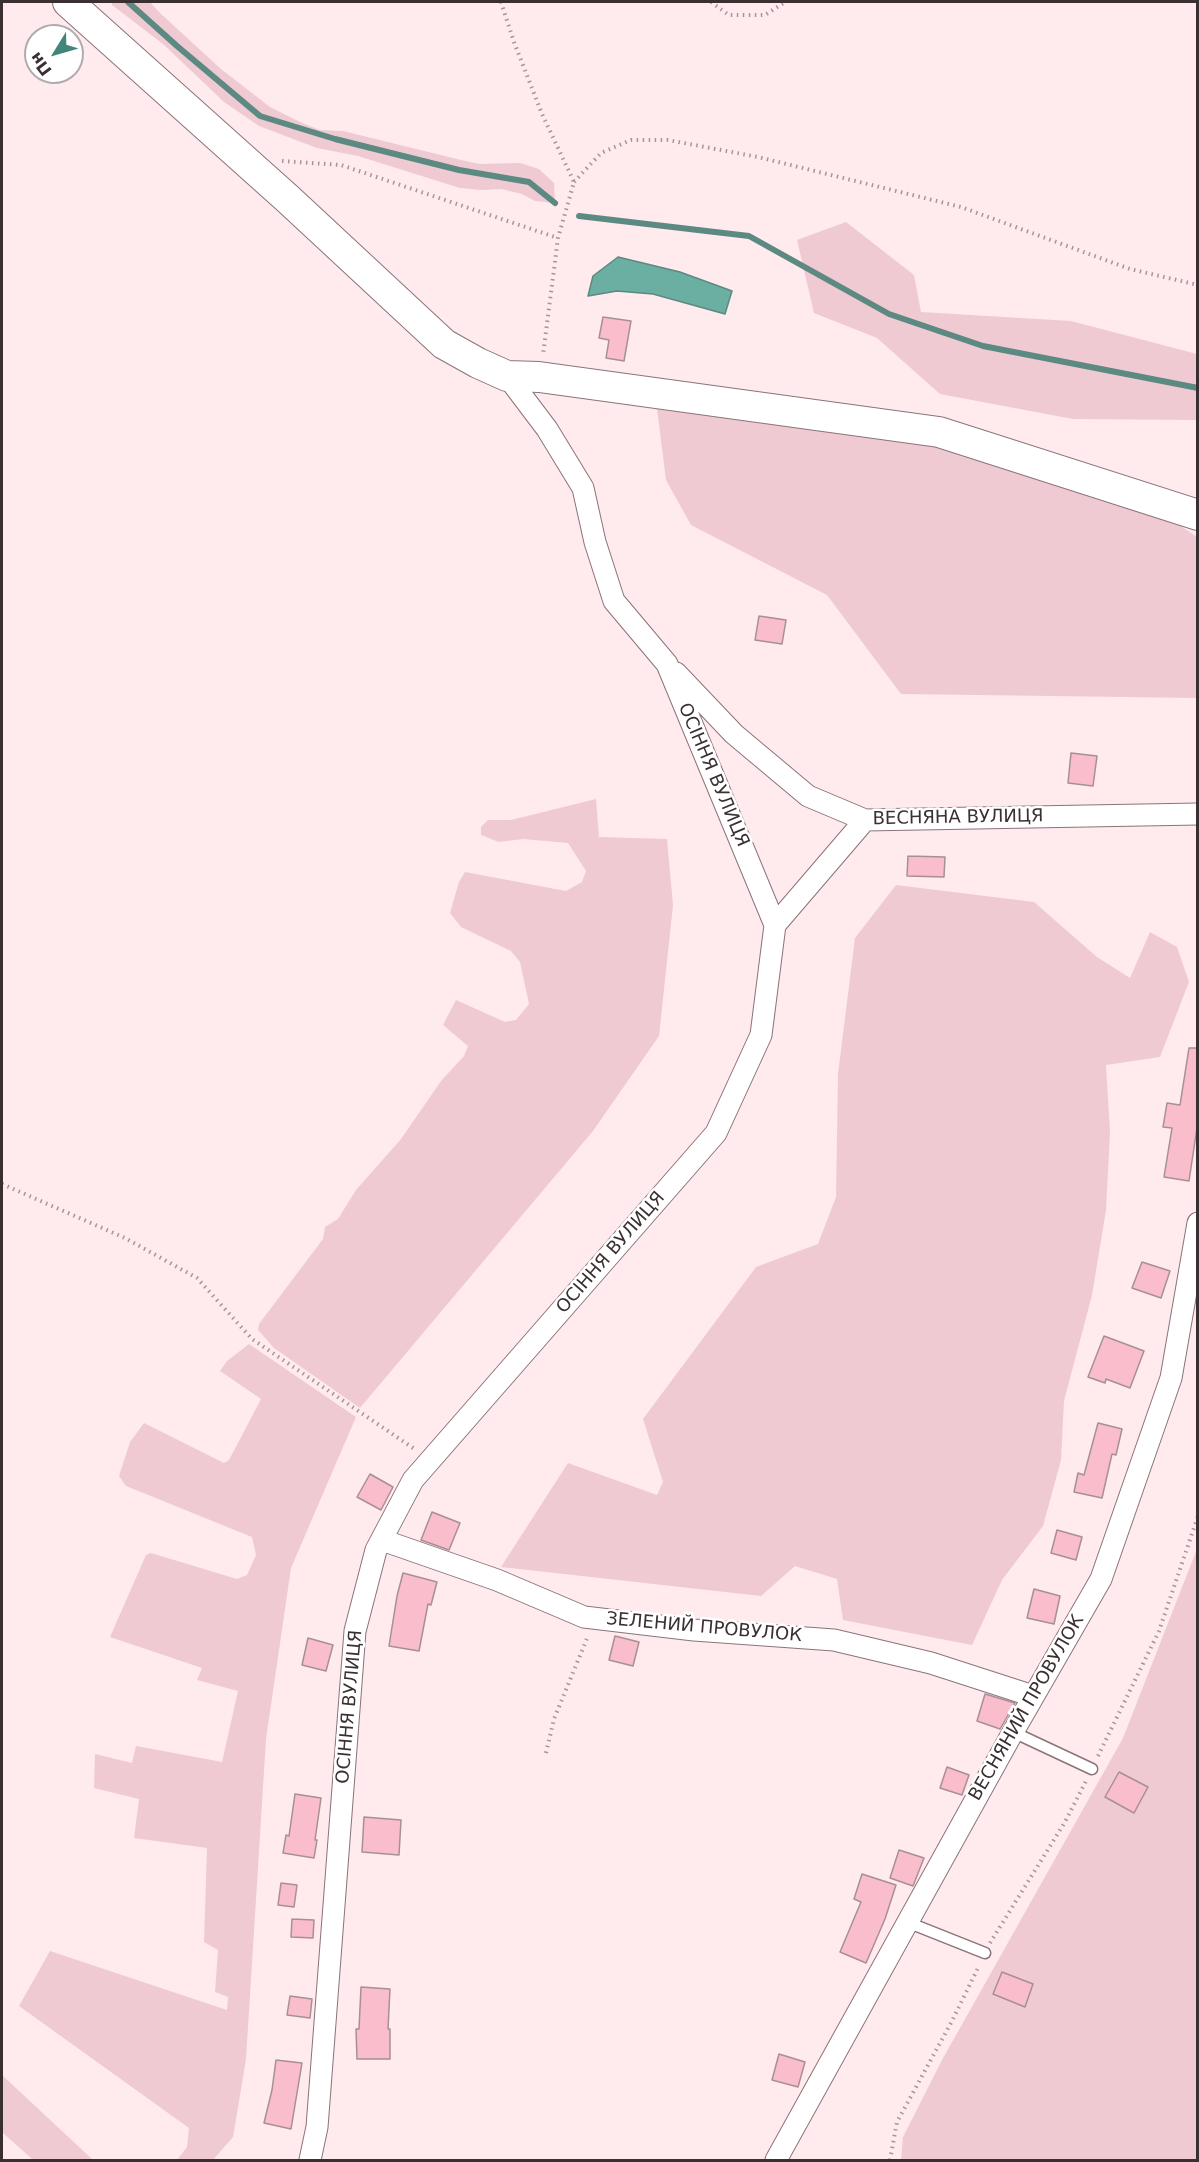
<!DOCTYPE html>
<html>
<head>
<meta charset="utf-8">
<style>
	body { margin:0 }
	#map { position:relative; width:1199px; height:2162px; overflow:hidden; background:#ffeaee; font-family:"DejaVu Sans",sans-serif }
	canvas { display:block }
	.frame { position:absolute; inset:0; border:3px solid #3a3032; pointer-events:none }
	.north { position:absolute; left:24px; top:24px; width:60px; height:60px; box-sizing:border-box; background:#fff; border:2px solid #b0acad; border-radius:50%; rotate:233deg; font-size:16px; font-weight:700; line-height:24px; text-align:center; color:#3a3032 }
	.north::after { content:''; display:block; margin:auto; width:21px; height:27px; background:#41857b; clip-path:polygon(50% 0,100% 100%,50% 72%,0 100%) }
</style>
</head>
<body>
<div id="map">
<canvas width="1199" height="2162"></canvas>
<div class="frame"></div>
<div class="north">Пн</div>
</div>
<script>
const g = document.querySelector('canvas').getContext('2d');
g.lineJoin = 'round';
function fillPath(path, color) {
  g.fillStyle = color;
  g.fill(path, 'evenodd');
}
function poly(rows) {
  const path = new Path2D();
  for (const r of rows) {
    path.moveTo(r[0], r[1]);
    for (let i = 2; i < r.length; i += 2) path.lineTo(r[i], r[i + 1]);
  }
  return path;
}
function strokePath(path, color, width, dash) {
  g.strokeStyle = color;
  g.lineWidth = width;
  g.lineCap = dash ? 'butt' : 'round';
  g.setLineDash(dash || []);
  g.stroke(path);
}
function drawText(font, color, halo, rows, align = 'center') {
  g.font = font + ' "DejaVu Sans",sans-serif';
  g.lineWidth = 5;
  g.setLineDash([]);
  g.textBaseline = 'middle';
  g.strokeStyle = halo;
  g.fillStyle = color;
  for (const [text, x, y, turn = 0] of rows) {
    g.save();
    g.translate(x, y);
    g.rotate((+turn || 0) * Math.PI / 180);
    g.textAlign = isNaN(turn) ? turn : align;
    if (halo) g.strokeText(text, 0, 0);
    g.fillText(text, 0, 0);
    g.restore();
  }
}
fillPath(poly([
	[112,2,150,2,160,13,221,69,270,107,302,123,320,130,343,131,461,160,480,164,520,163,539,169,554,183,555,203,535,201,522,194,501,189,481,190,460,188,358,156,317,148,259,126,224,102,163,44,112,5],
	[846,222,914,275,921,312,1071,321,1197,354,1197,420,1073,419,940,394,877,338,814,313,797,240],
	[657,409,726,418,788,420,892,434,1154,508,1197,537,1197,698,901,694,827,595,691,525,666,480],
	[596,799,599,837,667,839,673,905,659,1036,593,1131,360,1408,274,1348,258,1330,259,1324,323,1239,325,1227,338,1219,356,1190,401,1139,441,1081,464,1056,468,1046,443,1025,456,1000,505,1022,516,1020,529,1004,520,962,511,951,461,927,450,913,459,882,465,872,566,891,582,882,586,871,568,843,523,839,499,842,481,835,481,827,488,820,511,820],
	[896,885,1034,902,1097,957,1130,978,1150,932,1177,947,1189,982,1160,1057,1106,1065,1110,1132,1106,1210,1092,1295,1064,1401,1061,1460,1043,1526,1002,1580,972,1645,843,1620,837,1579,795,1566,761,1596,501,1567,568,1463,657,1495,663,1482,643,1419,756,1267,818,1244,836,1197,838,1074,855,938],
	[249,1344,356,1417,291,1568,266,1739,246,2059,233,2137,213,2160,177,2160,187,2147,189,2128,19,2006,50,1951,227,2010,228,1997,215,1992,218,1950,204,1942,207,1848,134,1838,139,1799,94,1788,95,1754,132,1763,136,1746,222,1762,238,1691,197,1680,202,1668,110,1637,146,1555,151,1553,237,1579,247,1575,256,1555,252,1537,126,1486,119,1476,130,1442,144,1423,224,1463,229,1460,261,1399,220,1371,227,1361],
	[1197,1549,1197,2160,901,2160,903,2137,942,2060,1123,1738],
	[2,2075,93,2160,33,2160,2,2132]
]), '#f0cad2');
const water = poly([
	[618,257,680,272,732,291,725,314,653,294,617,291,588,296,593,276,618,257]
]);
fillPath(water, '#6bafa3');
strokePath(water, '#5c8981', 1.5);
strokePath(poly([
	[128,2,177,46,260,116,335,139,459,170,529,182,555,203],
	[579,216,749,236,889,314,983,346,1198,388]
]), '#5c8981', 6);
const building = poly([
	[603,317,631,321,624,361,606,358,609,340,599,338,603,317],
	[759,616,786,620,782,644,755,640,759,616],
	[1071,753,1097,756,1093,786,1068,783,1071,753],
	[908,856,945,857,944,877,907,876,908,856],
	[1189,1048,1197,1048,1197,1128,1189,1181,1164,1177,1172,1128,1163,1127,1167,1103,1180,1105,1189,1048],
	[1142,1262,1170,1271,1161,1298,1132,1288,1142,1262],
	[1104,1336,1144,1351,1130,1388,1106,1379,1105,1383,1088,1377,1104,1336],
	[1098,1423,1122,1429,1116,1455,1112,1454,1102,1498,1074,1492,1078,1473,1084,1475,1098,1423],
	[370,1474,393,1487,381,1510,357,1497,370,1474],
	[432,1512,460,1523,449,1550,421,1540,432,1512],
	[1057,1530,1082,1537,1076,1560,1051,1553,1057,1530],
	[403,1573,437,1582,431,1605,428,1604,419,1651,389,1646,397,1596,403,1573],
	[1034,1589,1060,1596,1054,1624,1027,1618,1034,1589],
	[615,1636,639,1642,633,1666,609,1660,615,1636],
	[308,1638,333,1645,326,1671,302,1665,308,1638],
	[985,1694,1015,1703,1000,1729,977,1721,985,1694],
	[947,1767,969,1775,962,1795,940,1788,947,1767],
	[1119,1772,1148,1787,1134,1813,1105,1797,1119,1772],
	[295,1794,321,1798,315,1840,317,1840,314,1858,283,1853,286,1835,289,1836,295,1794],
	[364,1817,401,1820,399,1855,362,1852,364,1817],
	[899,1850,924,1858,913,1886,890,1878,899,1850],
	[862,1874,896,1885,885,1919,866,1963,840,1952,861,1902,854,1899,862,1874],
	[281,1883,297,1885,294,1907,278,1905,281,1883],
	[292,1919,314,1920,313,1938,291,1937,292,1919],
	[1002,1972,1033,1984,1025,2007,993,1994,1002,1972],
	[361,1987,390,1989,388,2029,390,2029,390,2059,357,2059,356,2029,359,2029,361,1987],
	[290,1996,312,1999,310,2018,287,2015,290,1996],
	[779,2054,805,2062,798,2087,772,2080,779,2054],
	[276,2060,302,2063,291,2129,264,2123,272,2090,276,2060]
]);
fillPath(building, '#fabdcb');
strokePath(building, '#a79095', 1.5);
const lane = poly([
	[1013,1732,1092,1769],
	[907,1922,985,1953]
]);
const street = poly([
	[676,673,734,734,808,796,865,820,1198,814],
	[775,925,865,820],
	[382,1540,497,1580,584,1617,694,1630,834,1640,931,1663,1033,1696],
	[310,2160,317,2127,355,1631,376,1550,413,1480,716,1133,761,1035,775,925,667,664,614,601,595,542,583,488,547,429,507,376],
	[776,2160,1013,1732,1101,1579,1171,1378,1198,1223]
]);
const secondary = poly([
	[68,2,288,199,444,344,478,363,507,376,539,377,939,432,1198,515]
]);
strokePath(lane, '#8b7479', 13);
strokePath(street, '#8b7479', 23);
strokePath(secondary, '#8b7479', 32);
strokePath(poly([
	[501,2,514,42,542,114,574,182,558,238,543,355],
	[711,2,729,15,765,15,785,2],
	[282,161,341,165,558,238],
	[574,182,601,153,631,140,668,140,758,157,961,207,1130,269,1198,285],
	[2,1184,125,1238,197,1278,252,1339,416,1450],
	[546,1753,554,1719,588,1636],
	[1098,1756,1159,1631,1198,1516],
	[990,1943,1065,1822,1087,1779],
	[890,2160,897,2122,952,2021,979,1966]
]), '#a59599', 4, [1.5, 4.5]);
strokePath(lane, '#fff', 10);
strokePath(street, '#fff', 21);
strokePath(secondary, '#fff', 30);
drawText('18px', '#3a3032', '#fff', [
	["ОСІННЯ ВУЛИЦЯ",713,775,67],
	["ВЕСНЯНА ВУЛИЦЯ",958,818,-1],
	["ОСІННЯ ВУЛИЦЯ",611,1253,-49],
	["ЗЕЛЕНИЙ ПРОВУЛОК",704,1628,5],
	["ОСІННЯ ВУЛИЦЯ",350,1707,-85],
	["ВЕСНЯНИЙ ПРОВУЛОК",1027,1708,-60]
]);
</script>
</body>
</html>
